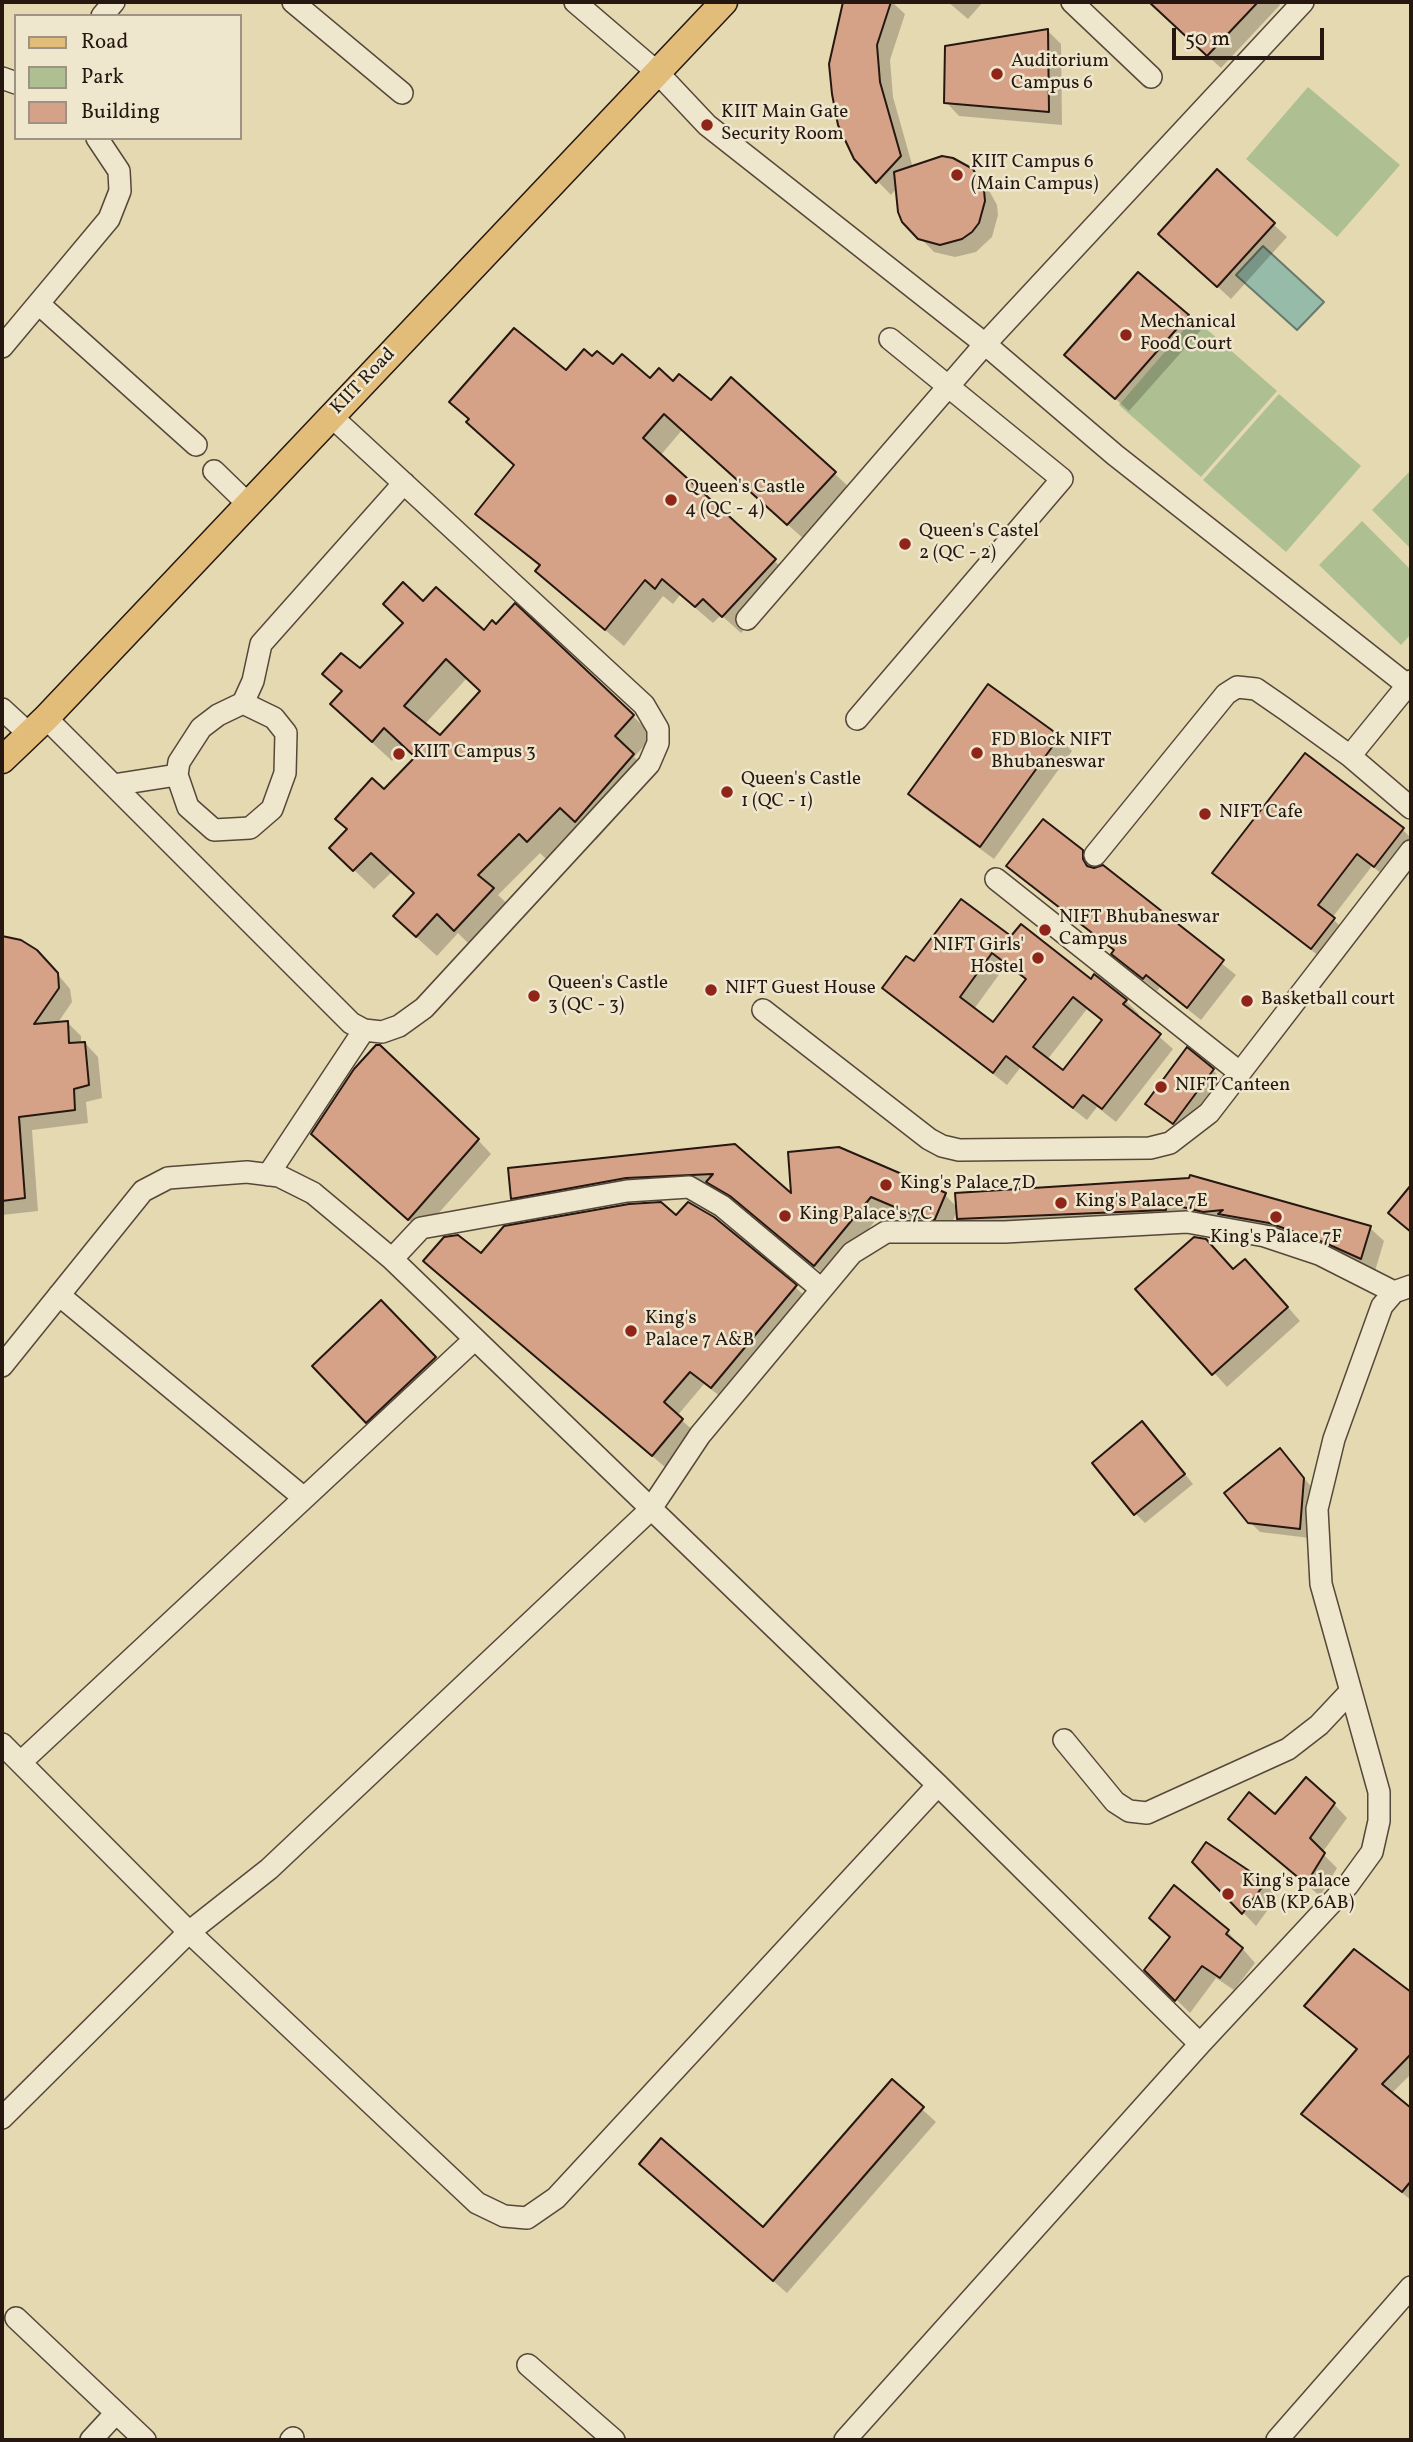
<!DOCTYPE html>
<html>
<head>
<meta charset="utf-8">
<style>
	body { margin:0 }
	#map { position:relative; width:1413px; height:2442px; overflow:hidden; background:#e5d9b2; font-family:Vollkorn,serif }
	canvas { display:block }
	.frame { position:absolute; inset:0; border:4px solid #261711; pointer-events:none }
	.legend { position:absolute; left:14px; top:14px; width:228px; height:126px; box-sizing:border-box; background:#eee6cd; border:2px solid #9e9382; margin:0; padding:9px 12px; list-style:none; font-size:21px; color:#261711 }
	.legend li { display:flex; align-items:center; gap:14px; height:35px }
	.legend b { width:35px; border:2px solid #9e9382 }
	.scale { position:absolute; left:1172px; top:28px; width:152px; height:32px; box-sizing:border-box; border:4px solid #261711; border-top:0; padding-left:9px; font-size:21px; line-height:24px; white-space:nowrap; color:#261711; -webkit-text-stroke:5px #eee6cd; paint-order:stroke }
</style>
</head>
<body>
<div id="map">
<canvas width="1413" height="2442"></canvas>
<div class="frame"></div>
<ul class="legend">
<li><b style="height:9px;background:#e2bc79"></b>Road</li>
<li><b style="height:19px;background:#aec092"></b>Park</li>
<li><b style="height:19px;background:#d5a287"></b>Building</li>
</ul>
<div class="scale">50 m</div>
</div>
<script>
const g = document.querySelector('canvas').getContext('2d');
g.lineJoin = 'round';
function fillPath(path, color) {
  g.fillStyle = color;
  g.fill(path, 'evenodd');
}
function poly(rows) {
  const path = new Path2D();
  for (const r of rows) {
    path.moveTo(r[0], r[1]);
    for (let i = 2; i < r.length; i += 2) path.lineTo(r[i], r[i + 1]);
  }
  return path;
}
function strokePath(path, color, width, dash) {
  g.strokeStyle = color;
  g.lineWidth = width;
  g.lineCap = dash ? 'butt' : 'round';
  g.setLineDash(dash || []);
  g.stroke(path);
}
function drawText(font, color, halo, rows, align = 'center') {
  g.font = font + ' Vollkorn,serif';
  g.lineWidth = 5;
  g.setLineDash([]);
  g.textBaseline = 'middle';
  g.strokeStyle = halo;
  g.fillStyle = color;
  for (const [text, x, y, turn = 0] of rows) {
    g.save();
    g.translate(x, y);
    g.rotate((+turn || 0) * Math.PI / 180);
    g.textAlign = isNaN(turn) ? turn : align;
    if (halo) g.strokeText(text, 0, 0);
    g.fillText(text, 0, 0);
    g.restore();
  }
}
fillPath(poly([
	[1308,87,1400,165,1337,237,1246,159],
	[1194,318,1277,391,1201,477,1119,405],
	[1279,394,1361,466,1286,552,1203,480],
	[1411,470,1411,549,1372,510],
	[1362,521,1411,570,1411,634,1401,645,1319,565]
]), '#aec092');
const water = poly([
	[1263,246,1324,302,1297,330,1236,275,1263,246]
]);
fillPath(water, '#96bba8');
strokePath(water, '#69796c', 2);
fillPath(poly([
	[845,2,892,2,905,14,890,60,893,97,913,168,972,171,986,185,997,205,998,215,992,237,976,252,955,257,934,252,904,221,897,188,891,195,855,158,831,64],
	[948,2,983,2,968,19],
	[1149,2,1277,2,1280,5,1221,68],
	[1048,31,1061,44,1062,125,959,116,946,102],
	[1217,172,1287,237,1231,299,1174,247],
	[1188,316,1201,330,1129,411,1066,355],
	[593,359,650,381,674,383,834,473,852,490,806,541,682,430,660,456,792,577,741,633,721,615,713,623,680,595,673,604,663,596,624,646,555,588,537,571,540,567,477,514,515,466,452,402,567,372],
	[423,604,484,632,633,716,653,736,634,757,653,776,596,840,581,826,548,861,540,853,498,895,513,909,475,950,458,933,437,956,415,936,415,894,392,872,374,889,352,868,384,791,417,758,405,746,392,761,352,724,343,692,324,674,360,671],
	[467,678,482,691,440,738,424,725],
	[988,686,1059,738,1072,751,994,859,923,807,910,794],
	[1402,829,1411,838,1411,849,1388,879,1372,866,1332,918,1347,933,1325,961,1215,873],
	[1082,851,1096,865,1096,869,1102,867,1236,975,1201,1020,1160,987,1157,991,1127,967,1115,952,1009,866],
	[3,938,50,965,70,989,72,1002,57,1024,67,1022,81,1036,81,1044,85,1043,98,1057,102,1098,86,1102,88,1123,32,1130,38,1211,2,1215],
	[1011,939,1126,1001,1139,1014,1137,1017,1173,1049,1116,1122,1097,1107,1087,1120,1020,1068,1007,1085,884,988,914,964],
	[1006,965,1027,981,993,1024,974,1009],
	[1087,1009,1103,1022,1064,1072,1047,1060],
	[1213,1070,1222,1080,1183,1133,1147,1103],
	[478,1140,491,1154,422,1232,327,1147],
	[734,1146,794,1197,945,1195,958,1208,1190,1180,1370,1228,1384,1241,1375,1271,1234,1227,972,1232,958,1218,958,1209,948,1232,938,1232,885,1209,828,1278,746,1209,714,1188,640,1191,526,1211,512,1198],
	[676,1218,795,1287,809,1300,725,1400,704,1384,677,1416,696,1433,666,1468,425,1261,481,1256],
	[1234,1271,1259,1274,1300,1321,1227,1387,1138,1289],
	[394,1316,448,1372,380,1435,367,1421],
	[1152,1433,1193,1484,1145,1523,1136,1514],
	[1289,1460,1313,1489,1310,1538,1260,1532,1250,1522],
	[1334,1804,1347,1818,1322,1853,1337,1868,1320,1896,1230,1819,1275,1816],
	[1195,1862,1265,1883,1278,1896,1256,1926],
	[1174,1888,1228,1932,1255,1963,1234,1990,1216,1978,1190,2013,1146,1970,1172,1938],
	[1354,1952,1411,1994,1411,2074,1391,2094,1411,2110,1411,2200,1314,2124,1359,2050],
	[892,2082,936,2122,787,2293,654,2177,763,2229]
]), '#0003');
const building = poly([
	[843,2,891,2,877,45,880,82,901,156,876,183,854,159,838,125,832,94,829,64,843,2],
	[1149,2,1258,2,1207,56,1149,2],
	[1048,29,1049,112,944,103,945,46,1048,29],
	[942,156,953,158,973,169,984,190,985,201,979,223,972,232,962,239,940,245,918,239,902,222,898,212,894,172,942,156],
	[1217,169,1275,223,1217,287,1158,234,1217,169],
	[1138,272,1189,315,1115,399,1064,355,1138,272],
	[514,328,566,370,584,349,592,356,597,351,613,364,622,354,650,378,659,368,673,381,679,374,711,400,731,377,836,472,787,525,664,414,643,438,776,559,722,617,703,599,695,607,662,579,655,589,645,580,605,630,535,571,540,565,475,514,514,465,466,422,469,419,449,402,514,328],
	[403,582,423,601,436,587,484,630,492,620,496,624,515,603,634,715,615,736,634,754,575,822,560,808,527,842,519,834,478,875,494,888,454,931,437,914,416,937,393,916,414,893,371,853,353,871,329,848,347,829,335,819,372,778,384,789,415,757,384,728,372,742,330,704,342,691,322,674,341,653,360,668,403,623,383,604,403,582],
	[446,659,480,691,440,735,404,706,446,659],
	[988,684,1060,736,980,847,908,794,988,684],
	[1305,753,1404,828,1374,867,1357,854,1318,905,1335,918,1311,949,1212,873,1305,753],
	[1043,819,1083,850,1083,859,1087,866,1094,868,1103,865,1224,960,1187,1008,1146,975,1143,979,1111,954,1114,950,1006,866,1043,819],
	[961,899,1011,936,1021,924,1091,979,1094,974,1127,1000,1123,1004,1161,1034,1102,1109,1083,1095,1073,1108,1006,1056,993,1073,882,988,906,956,914,961,961,899],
	[992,953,1026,979,993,1022,960,997,992,953],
	[1073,997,1102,1020,1063,1070,1033,1047,1073,997],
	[2,936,21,940,37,950,58,973,59,988,34,1024,68,1021,69,1043,85,1042,89,1085,74,1089,75,1110,19,1117,25,1198,2,1201,2,936],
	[376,1045,380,1045,479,1139,408,1220,311,1134,354,1069,376,1045],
	[1187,1047,1214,1069,1173,1124,1145,1104,1187,1047],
	[735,1144,791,1193,788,1152,839,1147,946,1193,935,1219,923,1219,871,1197,814,1266,730,1196,706,1182,713,1174,626,1178,511,1199,508,1168,735,1144],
	[1190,1175,1371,1226,1361,1259,1323,1242,1269,1223,1218,1214,1223,1210,1203,1212,1166,1203,1166,1210,957,1219,955,1193,1189,1178,1190,1175],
	[1411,1185,1411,1232,1388,1213,1411,1185],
	[661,1202,676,1215,688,1202,714,1217,797,1285,711,1388,690,1372,664,1402,683,1419,652,1456,423,1261,444,1237,458,1235,481,1253,504,1226,629,1204,661,1202],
	[1194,1237,1206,1239,1233,1269,1245,1259,1288,1307,1212,1375,1135,1289,1194,1237],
	[381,1300,436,1357,366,1423,312,1366,381,1300],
	[1142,1421,1185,1474,1134,1515,1092,1463,1142,1421],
	[1280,1448,1304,1478,1300,1529,1248,1523,1224,1493,1280,1448],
	[1306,1777,1335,1803,1310,1838,1325,1853,1306,1884,1228,1819,1249,1792,1275,1814,1306,1777],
	[1206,1842,1266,1882,1242,1914,1192,1862,1206,1842],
	[1174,1885,1229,1930,1226,1934,1243,1948,1220,1978,1202,1966,1175,2001,1144,1970,1170,1937,1149,1918,1174,1885],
	[1354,1949,1411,1992,1411,2054,1382,2084,1411,2108,1411,2181,1402,2192,1301,2114,1357,2049,1304,2006,1354,1949],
	[892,2079,924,2107,773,2281,639,2164,661,2138,763,2227,892,2079]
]);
fillPath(building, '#d5a287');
strokePath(building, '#261711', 2);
const minor = poly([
	[293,2,402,93],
	[575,2,658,73,707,125,985,344,1115,455,1411,688],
	[1072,2,1151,77],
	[102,16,114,2],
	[2,78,16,83],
	[40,305,196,445],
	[2,347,109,219,120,191,119,171,97,138],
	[214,471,248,504],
	[747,619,985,344,1303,2],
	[2,709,28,733],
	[46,718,351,1023,364,1030,382,1032,399,1026,424,1008,649,764,658,743,658,729,644,705,331,416],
	[857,719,1062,479,890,339],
	[1350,756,1411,681],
	[177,775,188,807,214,830,250,828,272,809,285,773,286,733,274,718,243,703],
	[113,785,177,775,179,762,201,728,218,715,243,703,253,681,261,644,404,483],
	[1095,855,1226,694,1237,687,1256,689,1285,709,1350,756,1411,808],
	[996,879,1239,1072],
	[763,1010,929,1139,942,1146,959,1150,1150,1148,1170,1143,1209,1113,1411,851],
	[268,1175,364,1030],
	[392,1259,421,1228,627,1191,689,1187,722,1206,820,1288],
	[59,1295,304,1498],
	[2,1366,143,1191,168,1178,247,1172,279,1176,313,1193,392,1259,475,1339,938,1785,1200,2044],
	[1064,1740,1115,1802,1129,1811,1147,1813,1288,1749,1319,1725,1350,1692],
	[2,1744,189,1932,477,2203,504,2216,527,2218,556,2198,938,1785],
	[21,1762,475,1339],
	[2,2118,189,1932,269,1869,650,1510,700,1435,852,1253,886,1232,1005,1232,1187,1222,1265,1236,1319,1254,1394,1292],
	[16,2318,145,2440],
	[528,2365,614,2440],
	[91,2440,115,2414],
	[291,2440,293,2438],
	[845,2440,1200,2044,1348,1885,1372,1852,1379,1821,1379,1792,1321,1584,1317,1509,1334,1439,1382,1306,1394,1292,1411,1286],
	[1277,2440,1411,2287]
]);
const major = poly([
	[2,760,46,718,724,2]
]);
strokePath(minor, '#564839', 24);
strokePath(major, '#261711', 29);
strokePath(minor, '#eee6cd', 21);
strokePath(major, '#e2bc79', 26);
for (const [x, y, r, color] of [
	[997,74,7,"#8f2418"],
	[707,125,7,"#8f2418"],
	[957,175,7,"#8f2418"],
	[1126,335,7,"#8f2418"],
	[671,500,7,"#8f2418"],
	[905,544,7,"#8f2418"],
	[977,753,7,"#8f2418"],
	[399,754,7,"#8f2418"],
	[727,792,7,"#8f2418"],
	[1205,814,7,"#8f2418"],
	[1045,930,7,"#8f2418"],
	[1038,958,7,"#8f2418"],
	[711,990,7,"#8f2418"],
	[534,996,7,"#8f2418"],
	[1247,1001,7,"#8f2418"],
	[1161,1087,7,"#8f2418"],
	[886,1185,7,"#8f2418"],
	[1061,1203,7,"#8f2418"],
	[785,1216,7,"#8f2418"],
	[1276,1217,7,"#8f2418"],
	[631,1331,7,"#8f2418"],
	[1228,1894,7,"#8f2418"]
]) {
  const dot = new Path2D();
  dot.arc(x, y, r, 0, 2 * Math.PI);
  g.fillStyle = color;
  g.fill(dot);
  strokePath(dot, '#eee6cd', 2.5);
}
drawText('19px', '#261711', '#eee6cd', [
	["Auditorium",1011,63],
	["Campus 6",1011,85],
	["KIIT Main Gate",721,114],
	["Security Room",721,136],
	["KIIT Campus 6",971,164],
	["(Main Campus)",971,186],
	["Mechanical",1140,324],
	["Food Court",1140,346],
	["Queen's Castle",685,489],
	["4 (QC - 4)",685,511],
	["Queen's Castel",919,533],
	["2 (QC - 2)",919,555],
	["FD Block NIFT",991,742],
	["Bhubaneswar",991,764],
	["KIIT Campus 3",413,754],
	["Queen's Castle",741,781],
	["1 (QC - 1)",741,803],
	["NIFT Cafe",1219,814],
	["NIFT Bhubaneswar",1059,919],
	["Campus",1059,941],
	["NIFT Girls'",1024,947,"right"],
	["Hostel",1024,969,"right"],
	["Queen's Castle",548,985],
	["3 (QC - 3)",548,1007],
	["NIFT Guest House",725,990],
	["Basketball court",1261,1001],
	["NIFT Canteen",1175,1087],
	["King's Palace 7D",900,1185],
	["King's Palace 7E",1075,1203],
	["King Palace's 7C",799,1216],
	["King's Palace 7F",1276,1239,"center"],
	["King's",645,1320],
	["Palace 7 A&B",645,1342],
	["King's palace",1242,1883],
	["6AB (KP 6AB)",1242,1905]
], 'left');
drawText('19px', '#261711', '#eee6cd', [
	["KIIT Road",364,382,-46]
]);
</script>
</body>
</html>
